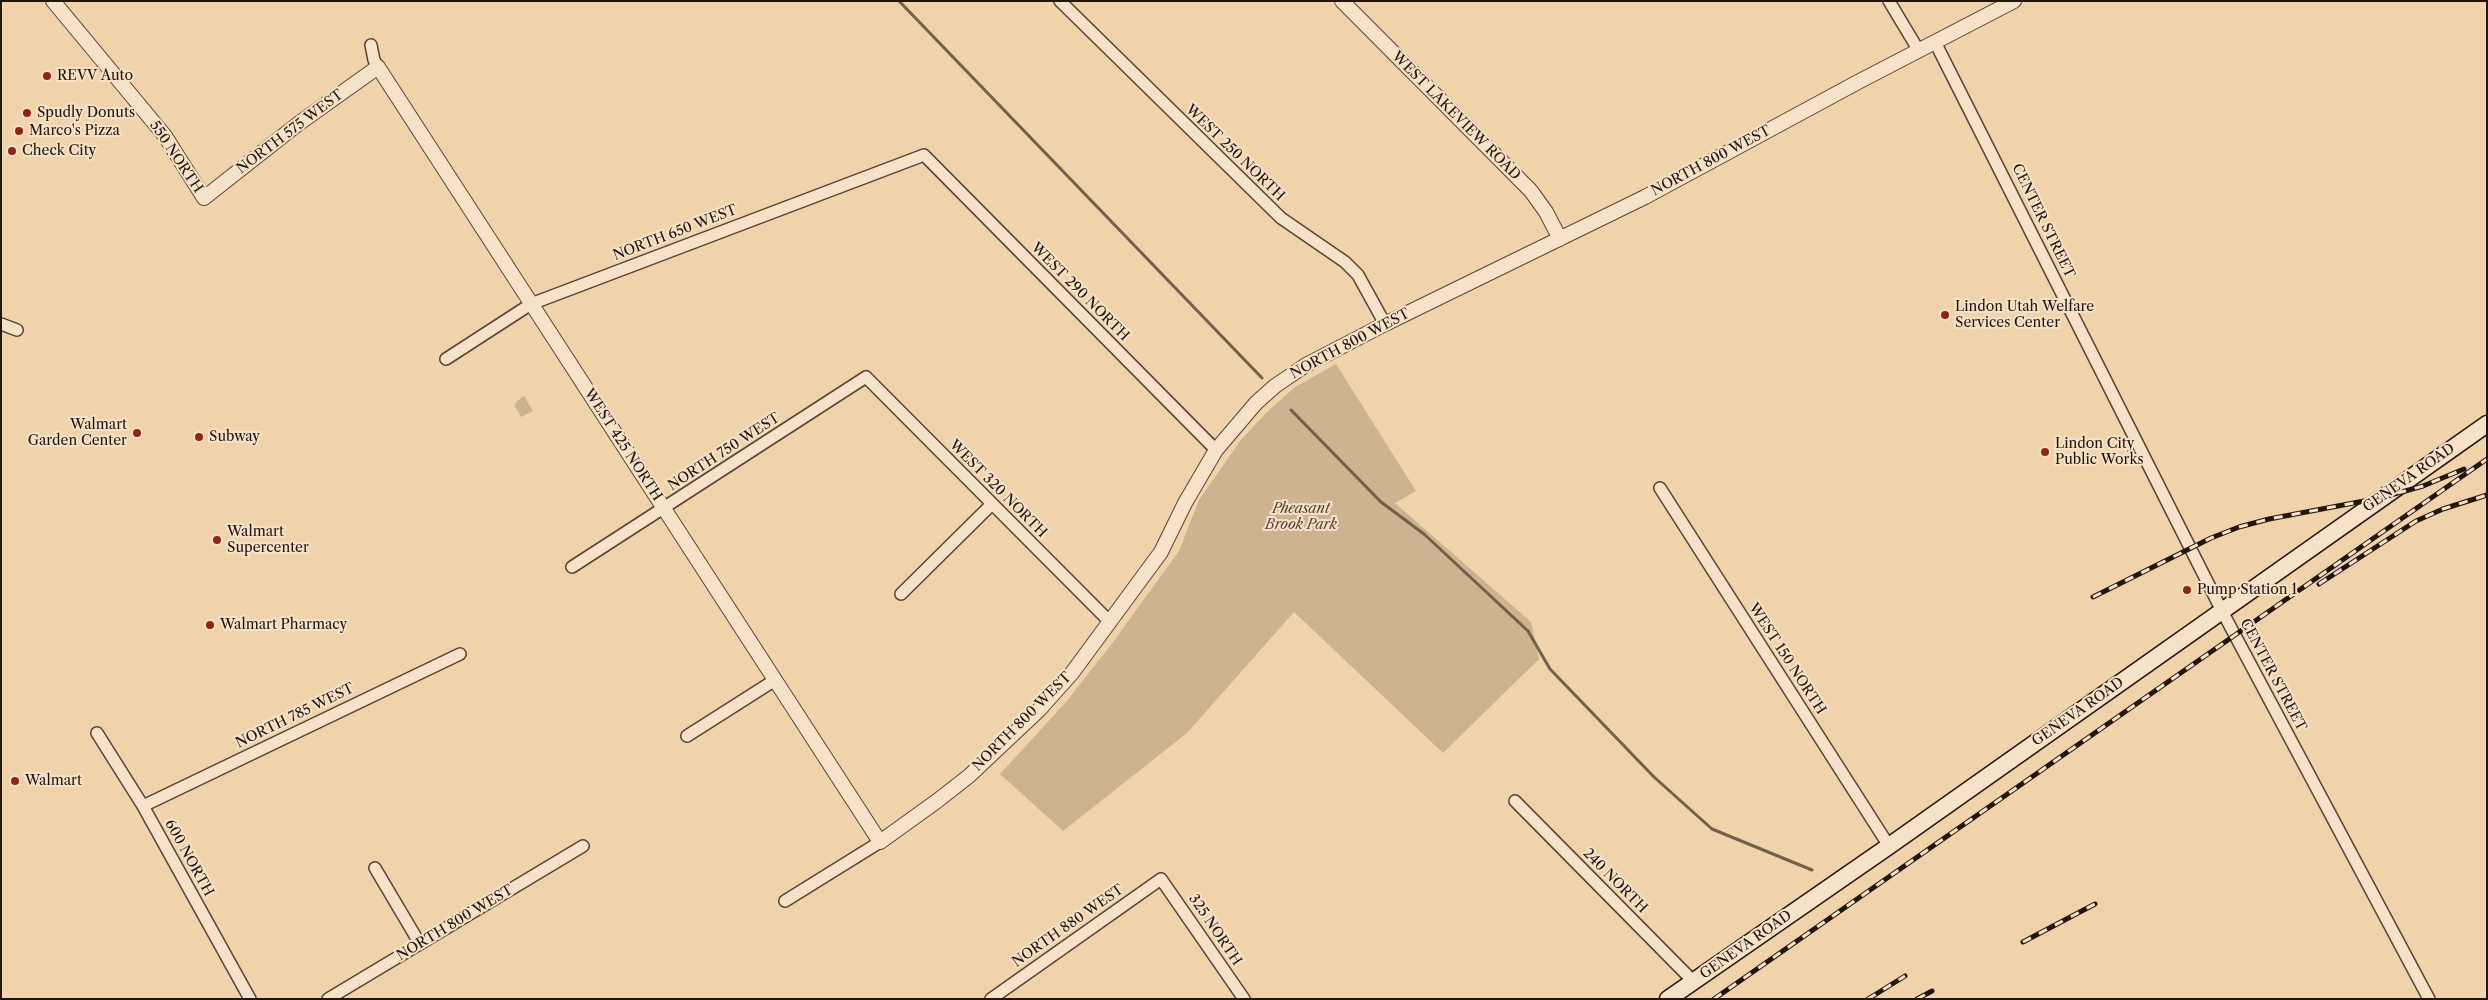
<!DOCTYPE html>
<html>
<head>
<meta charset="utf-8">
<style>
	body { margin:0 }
	#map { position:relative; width:2488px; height:1000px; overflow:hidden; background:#f1d3ab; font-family:"Libre Caslon Text",serif }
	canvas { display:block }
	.frame { position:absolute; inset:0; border:2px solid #21150e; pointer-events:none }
</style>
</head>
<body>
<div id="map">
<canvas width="2488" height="1000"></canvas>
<div class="frame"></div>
</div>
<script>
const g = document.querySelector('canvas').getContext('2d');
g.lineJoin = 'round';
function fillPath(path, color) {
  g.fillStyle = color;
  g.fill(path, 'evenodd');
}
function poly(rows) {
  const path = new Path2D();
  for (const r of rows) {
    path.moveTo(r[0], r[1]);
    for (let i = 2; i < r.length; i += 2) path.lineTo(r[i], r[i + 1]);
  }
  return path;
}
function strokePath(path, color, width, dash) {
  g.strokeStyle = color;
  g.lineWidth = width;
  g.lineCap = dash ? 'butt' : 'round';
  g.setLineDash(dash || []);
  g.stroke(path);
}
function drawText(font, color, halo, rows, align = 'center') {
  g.font = font + ' "Libre Caslon Text",serif';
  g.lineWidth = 4;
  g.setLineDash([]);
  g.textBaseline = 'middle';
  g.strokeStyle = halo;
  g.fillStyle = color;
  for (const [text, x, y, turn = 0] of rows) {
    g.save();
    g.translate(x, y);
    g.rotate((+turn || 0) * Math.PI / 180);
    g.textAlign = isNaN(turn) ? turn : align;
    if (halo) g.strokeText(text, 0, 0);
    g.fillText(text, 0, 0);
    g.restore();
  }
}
fillPath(poly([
	[1336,364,1416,491,1395,503,1531,622,1539,659,1443,753,1294,612,1187,733,1063,831,1000,774,1066,702,1113,642,1179,551,1199,500,1240,441,1266,413,1295,387],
	[524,396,533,411,521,417,515,406,516,402]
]), '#ceb390');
strokePath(poly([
	[899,1,1262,378],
	[1291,410,1381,502,1424,534,1528,631,1550,669,1654,777,1712,829,1812,870]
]), '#73604c', 3);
const minor = poly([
	[1060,1,1281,218,1345,262,1358,275,1385,324],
	[1889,1,1919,51],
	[1935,42,2222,611,2429,999],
	[371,45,374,60,378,67],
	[1,324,17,330],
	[446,359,531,304,924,155,1216,450],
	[1660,488,1889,846],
	[572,567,866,377,1110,622],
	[901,594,991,505],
	[97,733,143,806,250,999],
	[687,736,775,680],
	[1515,801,1693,981],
	[143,806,460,654],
	[375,868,420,944],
	[785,901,880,842],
	[328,999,583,846],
	[991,999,1161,879,1244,999]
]);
const tertiary = poly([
	[53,1,165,136,204,198,298,124,378,67,880,842,937,801,969,776,1039,710,1072,673,1161,552,1185,503,1216,450,1256,403,1275,386,1306,365,1385,324,1645,197,1858,82,2014,1],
	[1342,1,1531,191,1546,212,1560,239]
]);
const secondary = poly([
	[1668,999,1889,846,2487,424]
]);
strokePath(minor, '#554435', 14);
strokePath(tertiary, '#554435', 16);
strokePath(secondary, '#21150e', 19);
strokePath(minor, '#f6e2c8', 11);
strokePath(tertiary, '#f6e2c8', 14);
strokePath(secondary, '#f6e2c8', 16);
const rail = poly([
	[2319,584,2416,521,2443,509,2487,495],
	[2093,597,2211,538,2239,527,2269,519,2380,498,2423,486,2464,469],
	[2023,942,2095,904],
	[1714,999,2487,459],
	[1868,999,1905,976],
	[1917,999,1932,991]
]);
strokePath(rail, '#21150e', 5);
strokePath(rail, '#f6e2c8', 3, [9]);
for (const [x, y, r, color] of [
	[47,76,5,"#8f2418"],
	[27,113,5,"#8f2418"],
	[19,131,5,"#8f2418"],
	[12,151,5,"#8f2418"],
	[1945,315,5,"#8f2418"],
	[137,433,5,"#8f2418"],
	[199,437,5,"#8f2418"],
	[2045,452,5,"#8f2418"],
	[217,540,5,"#8f2418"],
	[2187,590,5,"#8f2418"],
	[210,625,5,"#8f2418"],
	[15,781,5,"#8f2418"]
]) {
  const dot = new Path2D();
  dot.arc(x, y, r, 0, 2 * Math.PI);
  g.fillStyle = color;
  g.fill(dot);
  strokePath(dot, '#f6e2c8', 2);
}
drawText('14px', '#21150e', '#f6e2c8', [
	["REVV Auto",57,76],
	["Spudly Donuts",37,113],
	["Marco's Pizza",29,131],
	["Check City",22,151],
	["Lindon Utah Welfare",1955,307],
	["Services Center",1955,323],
	["Walmart",127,425,"right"],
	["Garden Center",127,441,"right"],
	["Subway",209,437],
	["Lindon City",2055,444],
	["Public Works",2055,460],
	["Walmart",227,532],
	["Supercenter",227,548],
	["Pump Station 1",2197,590],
	["Walmart Pharmacy",220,625],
	["Walmart",25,781]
], 'left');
drawText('14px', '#21150e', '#f6e2c8', [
	["WEST LAKEVIEW ROAD",1456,116,45],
	["NORTH 575 WEST",290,132,-37],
	["WEST 250 NORTH",1235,153,44],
	["550 NORTH",176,157,56],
	["NORTH 800 WEST",1711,161,-28],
	["CENTER STREET",2043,221,64],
	["NORTH 650 WEST",675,233,-21],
	["WEST 290 NORTH",1080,292,45],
	["NORTH 800 WEST",1350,344,-28],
	["WEST 425 NORTH",623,445,57],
	["NORTH 750 WEST",724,452,-33],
	["GENEVA ROAD",2409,478,-35],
	["WEST 320 NORTH",998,489,45],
	["WEST 150 NORTH",1787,659,57],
	["CENTER STREET",2273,675,62],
	["GENEVA ROAD",2078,712,-35],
	["NORTH 785 WEST",295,716,-26],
	["NORTH 800 WEST",1022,722,-45],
	["600 NORTH",189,858,61],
	["240 NORTH",1615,881,45],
	["NORTH 800 WEST",455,923,-31],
	["NORTH 880 WEST",1068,926,-35],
	["325 NORTH",1215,930,56],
	["GENEVA ROAD",1746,945,-35]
]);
drawText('italic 14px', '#554435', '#f6e2c8', [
	["Pheasant",1301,509],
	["Brook Park",1301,525]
]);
</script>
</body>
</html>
